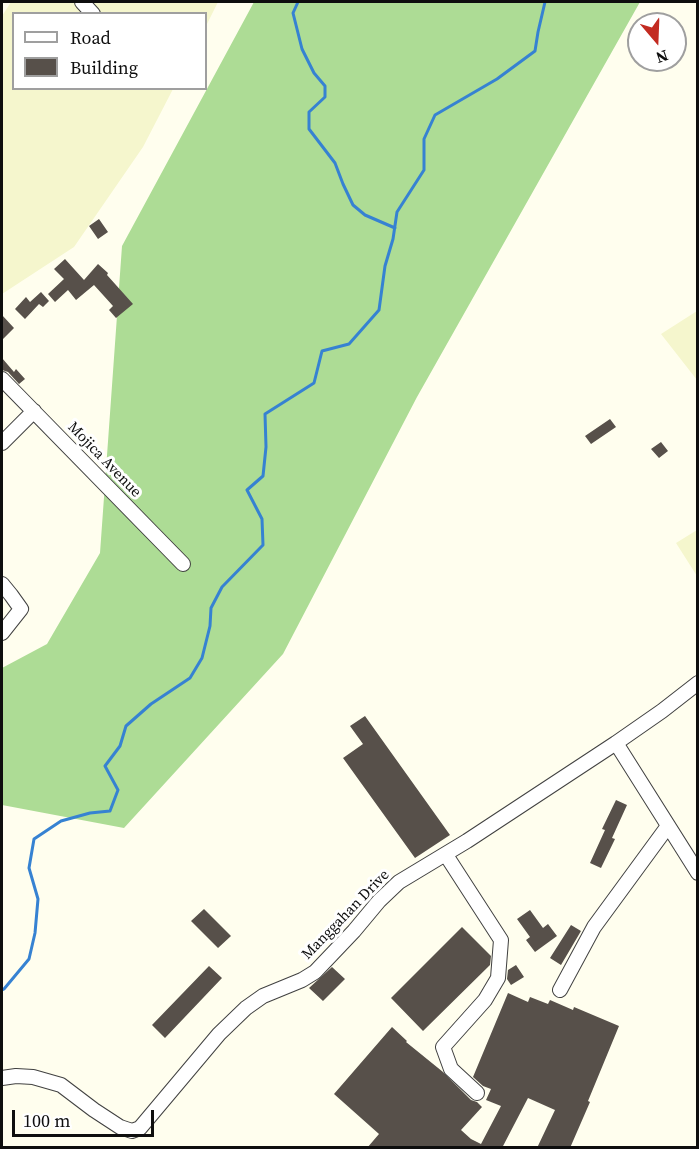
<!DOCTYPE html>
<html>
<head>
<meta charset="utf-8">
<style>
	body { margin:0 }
	#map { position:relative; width:699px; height:1149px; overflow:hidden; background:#fffeee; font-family:"Source Serif 4",serif }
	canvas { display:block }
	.frame { position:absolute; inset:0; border:3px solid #0e0e0e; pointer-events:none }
	.legend { position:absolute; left:12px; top:12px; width:195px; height:78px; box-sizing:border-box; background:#fff; border:2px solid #9f9f9f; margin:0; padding:8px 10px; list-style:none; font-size:18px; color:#0e0e0e }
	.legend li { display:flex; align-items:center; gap:12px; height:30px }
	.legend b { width:30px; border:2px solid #9f9f9f }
	.north { position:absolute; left:627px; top:12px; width:60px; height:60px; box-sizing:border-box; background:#fff; border:2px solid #9f9f9f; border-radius:50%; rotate:161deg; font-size:16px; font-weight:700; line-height:24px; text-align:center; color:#0e0e0e }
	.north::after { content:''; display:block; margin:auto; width:21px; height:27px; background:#c32b21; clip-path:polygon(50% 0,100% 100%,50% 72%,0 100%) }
	.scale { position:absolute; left:12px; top:1110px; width:142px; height:27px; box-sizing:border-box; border:3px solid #0e0e0e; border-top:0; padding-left:8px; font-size:18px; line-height:21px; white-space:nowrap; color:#0e0e0e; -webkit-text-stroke:4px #fff; paint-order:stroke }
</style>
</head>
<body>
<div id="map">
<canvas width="699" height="1149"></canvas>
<div class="frame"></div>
<ul class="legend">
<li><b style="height:8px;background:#fff"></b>Road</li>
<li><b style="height:16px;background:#57504a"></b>Building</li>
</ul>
<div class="north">N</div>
<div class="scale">100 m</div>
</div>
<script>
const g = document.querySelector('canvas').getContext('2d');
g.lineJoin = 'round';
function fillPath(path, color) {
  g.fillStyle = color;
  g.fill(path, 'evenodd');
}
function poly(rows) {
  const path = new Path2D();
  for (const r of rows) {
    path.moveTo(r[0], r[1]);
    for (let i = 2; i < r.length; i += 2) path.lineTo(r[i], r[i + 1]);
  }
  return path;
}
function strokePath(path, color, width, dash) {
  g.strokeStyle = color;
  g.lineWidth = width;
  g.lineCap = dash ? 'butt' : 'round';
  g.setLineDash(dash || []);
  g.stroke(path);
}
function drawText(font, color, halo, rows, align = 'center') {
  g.font = font + ' "Source Serif 4",serif';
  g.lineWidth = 6;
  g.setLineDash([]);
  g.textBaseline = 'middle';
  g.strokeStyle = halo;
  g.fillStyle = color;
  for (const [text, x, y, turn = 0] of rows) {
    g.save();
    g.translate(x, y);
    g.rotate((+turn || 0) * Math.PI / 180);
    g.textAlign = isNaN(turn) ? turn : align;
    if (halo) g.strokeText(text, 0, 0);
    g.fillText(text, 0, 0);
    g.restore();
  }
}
fillPath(poly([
	[11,2,218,2,206,26,206,14,14,14,14,88,173,89,143,147,74,247,2,294,2,16],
	[697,311,697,380,661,334],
	[697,530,697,576,676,543]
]), '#f5f6cd');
fillPath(poly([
	[254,2,640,2,417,397,283,654,124,828,2,805,2,668,47,644,100,553,122,246]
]), '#addc95');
strokePath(poly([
	[298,2,293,13,302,49,314,73,325,86,325,97,309,112,309,129,335,163,343,184,353,205,365,215,395,228],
	[2,990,4,989,29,959,35,933,38,899,29,868,34,839,61,821,90,813,110,811,118,790,105,766,120,746,126,726,151,704,190,678,202,658,210,626,211,608,222,587,263,545,262,519,247,490,263,476,266,447,265,414,314,383,322,351,349,344,379,310,385,266,393,239,397,212,424,170,424,139,435,115,497,79,535,51,538,32,545,2]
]), '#3682d2', 3);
fillPath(poly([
	[99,219,108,232,98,239,89,226],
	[65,259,84,280,98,264,108,273,107,275,133,304,116,318,109,310,113,306,94,285,76,300,68,290,55,302,48,294,64,279,54,269],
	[41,292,49,301,43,307,39,304,25,319,15,309,26,297,30,302],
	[2,315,14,328,2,340],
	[2,358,14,372,16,369,25,379,19,384,8,372,2,370],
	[610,419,616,427,591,444,585,436],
	[661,442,668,451,659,458,651,449],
	[365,716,450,835,415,858,343,758,363,744,350,726],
	[616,800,627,805,612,838,615,839,601,868,590,863,605,830,602,829],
	[204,909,231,936,218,948,191,921],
	[530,910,543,928,548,924,557,936,535,952,526,940,530,937,517,919],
	[571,925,581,931,561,965,550,958],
	[462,927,491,956,490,965,423,1031,391,998],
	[516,965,524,977,511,985,507,979,508,970],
	[209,966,222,978,165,1038,152,1025],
	[332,967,345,979,323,1001,309,988],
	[508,993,528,1002,530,997,548,1004,550,1000,573,1010,574,1007,619,1026,588,1101,590,1102,570,1148,537,1148,555,1110,528,1098,502,1148,367,1148,379,1134,334,1094,392,1027,407,1041,406,1042,443,1072,471,1100,477,1102,482,1107,461,1130,471,1139,481,1144,501,1106,486,1100,491,1089,483,1086,473,1077]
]), '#57504a');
const minor = poly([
	[82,2,93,14],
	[2,379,183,564],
	[2,443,34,411],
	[2,584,11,595,21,609,2,633],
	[616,743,698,873],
	[446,855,501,940,498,978,485,1000,443,1047,451,1069,477,1093],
	[560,990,594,927,668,826],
	[2,1078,16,1076,33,1077,61,1085,94,1110,120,1127,132,1131,140,1128,219,1034,246,1008,263,996,302,980,315,972,354,931,379,901,399,882,467,841,616,743,662,711,698,683]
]);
strokePath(minor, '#414141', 16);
strokePath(minor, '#fff', 14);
drawText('15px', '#0e0e0e', '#fff', [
	["Mojica Avenue",104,460,46],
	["Manggahan Drive",346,915,-46]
]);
</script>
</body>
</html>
